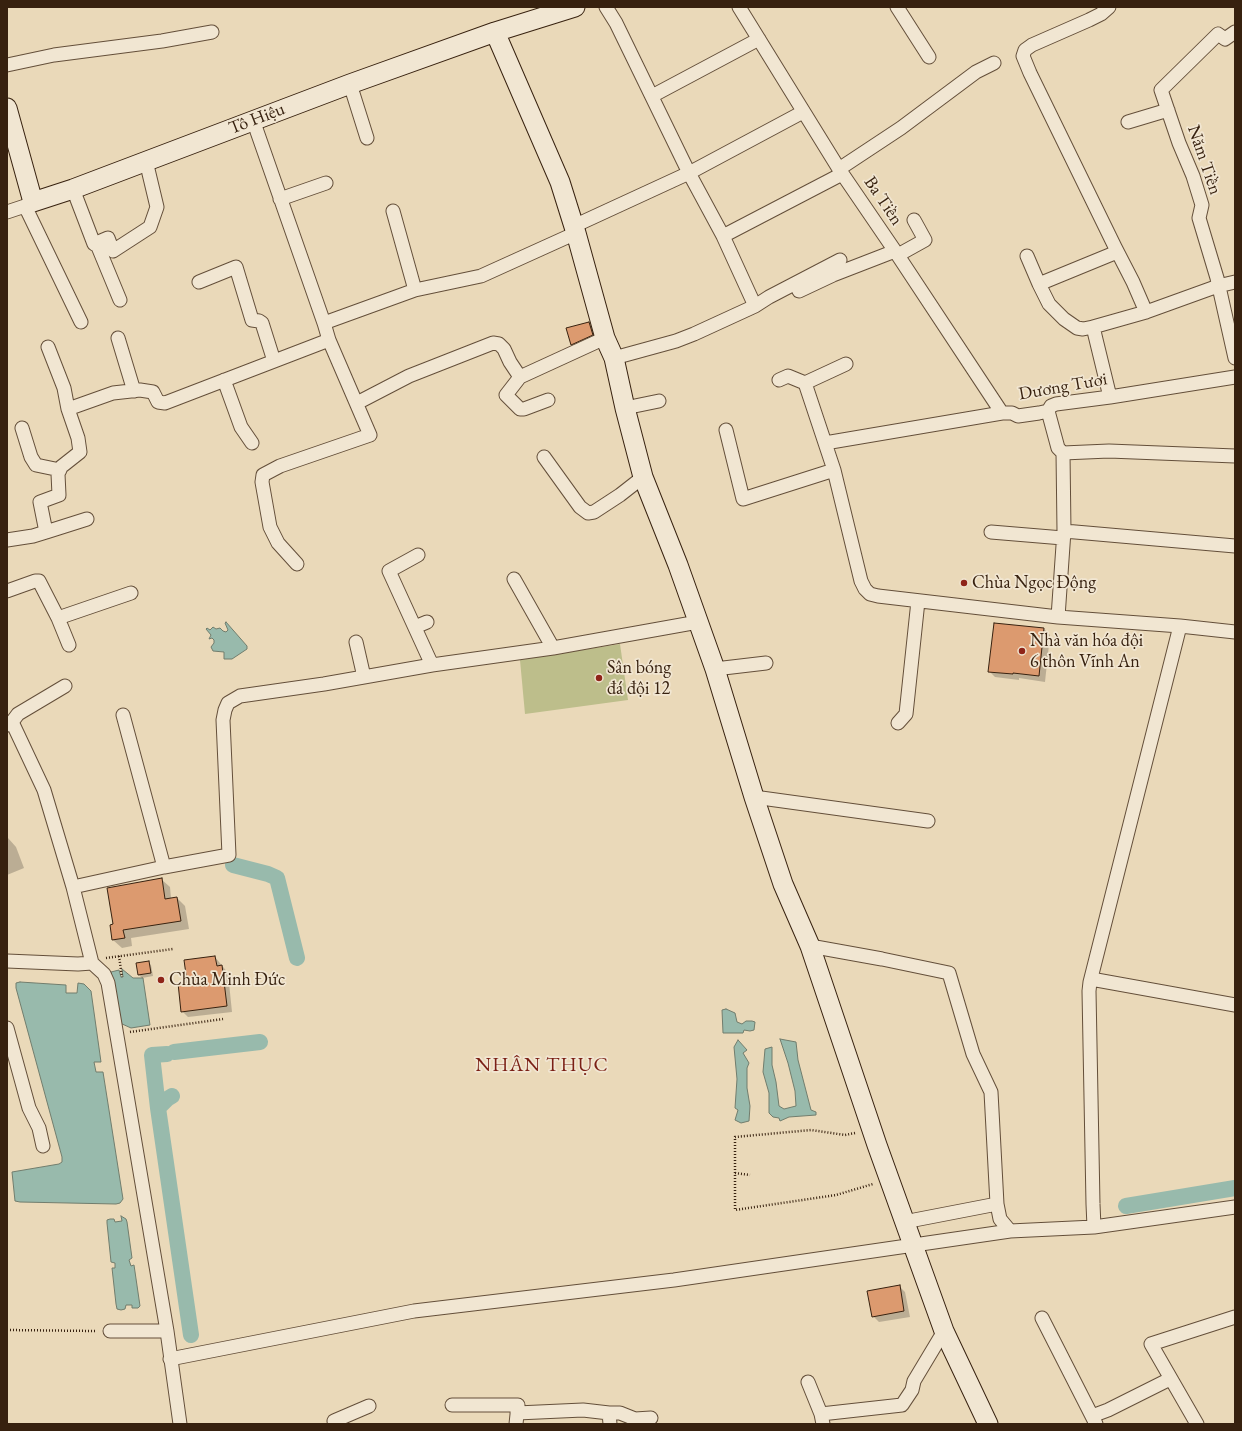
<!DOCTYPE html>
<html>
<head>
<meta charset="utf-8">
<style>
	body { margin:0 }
	#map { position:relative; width:1242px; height:1431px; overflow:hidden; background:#ead9b9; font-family:"EB Garamond",serif }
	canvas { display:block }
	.frame { position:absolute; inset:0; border:8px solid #37210f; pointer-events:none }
</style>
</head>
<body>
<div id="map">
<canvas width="1242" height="1431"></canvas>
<div class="frame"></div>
</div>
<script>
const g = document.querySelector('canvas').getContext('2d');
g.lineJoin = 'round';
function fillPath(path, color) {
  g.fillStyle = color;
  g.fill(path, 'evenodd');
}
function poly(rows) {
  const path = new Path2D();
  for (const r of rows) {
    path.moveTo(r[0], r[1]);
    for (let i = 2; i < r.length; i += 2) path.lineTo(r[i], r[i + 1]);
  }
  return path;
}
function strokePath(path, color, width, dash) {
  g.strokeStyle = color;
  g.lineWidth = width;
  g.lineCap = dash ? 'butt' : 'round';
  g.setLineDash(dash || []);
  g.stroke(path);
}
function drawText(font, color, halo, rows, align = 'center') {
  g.font = font + ' "EB Garamond",serif';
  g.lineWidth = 3.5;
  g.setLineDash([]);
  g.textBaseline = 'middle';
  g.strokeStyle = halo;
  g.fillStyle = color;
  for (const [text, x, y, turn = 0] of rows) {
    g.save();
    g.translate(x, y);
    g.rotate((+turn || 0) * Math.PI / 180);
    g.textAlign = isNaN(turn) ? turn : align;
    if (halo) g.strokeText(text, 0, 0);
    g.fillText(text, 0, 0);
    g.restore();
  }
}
fillPath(poly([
	[620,644,628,700,525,714,520,660]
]), '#bdbe8b');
const water = poly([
	[226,622,247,646,247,649,232,659,224,659,224,652,213,651,211,647,214,643,214,640,212,638,209,639,211,635,206,629,207,628,210,630,213,627,216,629,220,628,223,631,226,632,228,630,225,623,226,622],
	[122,969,133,978,143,978,150,1025,131,1028,120,1023,118,1019,111,972,119,970,121,977,123,977,122,969],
	[20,982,66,985,66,993,77,993,78,983,84,984,91,991,101,1062,94,1062,96,1072,103,1072,123,1199,120,1203,116,1204,20,1202,15,1201,12,1172,59,1164,62,1162,62,1157,16,988,16,983,20,982],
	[726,1009,735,1013,737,1022,742,1024,746,1021,752,1021,755,1022,754,1030,750,1031,744,1030,743,1033,723,1033,722,1010,726,1009],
	[780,1039,796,1042,798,1060,811,1110,816,1112,816,1115,789,1117,780,1121,779,1118,773,1117,769,1113,769,1093,763,1072,765,1049,772,1047,772,1065,776,1082,779,1106,784,1109,796,1106,795,1091,788,1063,780,1039],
	[738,1040,747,1050,743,1053,749,1063,747,1068,747,1088,750,1106,749,1121,741,1123,735,1120,738,1110,735,1108,737,1079,734,1047,738,1040],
	[121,1216,126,1219,127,1222,132,1258,129,1260,131,1266,134,1265,140,1306,138,1308,132,1308,132,1305,126,1305,125,1309,121,1310,117,1309,116,1304,112,1268,115,1268,115,1263,111,1262,107,1223,107,1220,110,1219,114,1219,115,1222,122,1221,121,1216]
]);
fillPath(water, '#98baac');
strokePath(water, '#717d6d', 1);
fillPath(poly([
	[589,323,595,329,598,341,577,350,572,344],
	[994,624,1044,629,1050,635,1045,682,1019,678,1019,680,995,677,989,671],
	[8,838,16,847,24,868,7,875],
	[161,879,170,887,171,898,177,898,185,906,189,929,131,938,132,946,122,948,113,940],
	[215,957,228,973,232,1012,188,1017,182,1011,188,983],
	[148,962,151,965,153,976,142,978,139,975,138,964],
	[899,1286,905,1292,910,1317,879,1322,873,1316]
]), '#0003');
strokePath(poly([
	[233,865,268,874,277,878,297,958],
	[174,1052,260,1042],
	[172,1096,167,1099,158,1108,191,1335],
	[158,1108,152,1055,167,1054],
	[1126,1206,1235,1188]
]), '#98baac', 16);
const building = poly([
	[589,322,593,335,571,345,566,328,589,322],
	[994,623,1044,628,1039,676,1013,673,1013,674,988,672,994,623],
	[162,878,165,899,177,897,181,921,123,930,125,938,112,940,110,925,113,924,107,888,162,878],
	[215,956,217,966,222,965,227,1006,181,1012,178,983,187,982,184,960,215,956],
	[149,961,151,973,138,975,136,963,149,961],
	[900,1285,904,1311,872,1317,867,1291,900,1285]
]);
fillPath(building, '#dc9a6f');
strokePath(building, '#37210f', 1);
const street = poly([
	[606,7,616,23,689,173,723,236,755,306],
	[739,7,839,169,895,251,1002,413],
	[897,7,929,57],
	[1109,7,1101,14,1089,20,1032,45,1025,50,1023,56,1030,73,1115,247,1133,282,1146,312],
	[1235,32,1225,39,1218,34,1161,90,1179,143,1193,176,1202,205,1199,218,1217,278,1235,358],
	[7,65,54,55,162,41,212,32],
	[350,84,367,138],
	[652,96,759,39],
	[253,120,324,323,329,340,370,435,280,466,263,475,262,482,270,527,278,543,297,564],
	[1128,122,1168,110],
	[839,169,901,128,976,72,994,63],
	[73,189,94,244,108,238,113,251,150,227,157,207,146,161],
	[280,199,326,183],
	[25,206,81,322],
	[393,211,415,290],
	[7,212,25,206,33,202],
	[574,226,689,173,803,112],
	[723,236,842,174],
	[96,242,120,300],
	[898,255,925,240,914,220],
	[1027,256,1039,284],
	[199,282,236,267,252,320,259,321,262,323,274,361],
	[799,291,833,275,895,251],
	[324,323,415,290,481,276,576,233],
	[1093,327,1083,329,1077,328,1064,319,1049,304,1039,284,1117,252],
	[118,338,134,391],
	[48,347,64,388,68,409],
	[614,358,676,341,694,334,755,306,769,297,840,260],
	[846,364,805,383,834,470,861,581,865,589,870,594,878,596,1058,617,1180,626,1235,632],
	[520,377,506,395,520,409,524,409,548,400],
	[224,380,241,427,252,443],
	[779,380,788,376,805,383],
	[1110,397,1093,327,1146,312,1218,286,1235,282],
	[357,403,409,376,493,343,499,344,504,349,510,362,520,377,605,338],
	[625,408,659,401],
	[1048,411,1058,448,1063,453,1064,531,1058,617],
	[22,428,31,457,36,465,60,470],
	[726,430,743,499,834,470],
	[825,443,1002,413,1012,413,1018,416,1039,413,1048,411,1051,406,1056,404,1110,397,1235,377],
	[1063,453,1109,451,1235,456],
	[544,457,580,507,588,513,594,512,620,495,643,477],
	[1064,531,1235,546],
	[46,532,87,519],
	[991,532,1063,538],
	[7,540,33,536,46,532,40,502,59,495,58,474,61,467,80,452,78,438,68,409,113,393,140,390,153,392,158,402,165,403,329,340],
	[418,555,389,571,432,665],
	[514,579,553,648],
	[7,591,35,581,39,581,58,618,131,593],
	[58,618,69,645],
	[415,627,427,622],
	[356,642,364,677],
	[715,669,766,663],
	[123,715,164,867],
	[12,722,44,790,73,887,92,963,104,974,108,983,167,1331,180,1424],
	[898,723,906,714,918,601],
	[7,725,12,722,18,714,65,686],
	[754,797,928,821],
	[73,887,164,867,229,855,223,720,225,710,228,703,240,696,324,684,432,665,553,648,698,622],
	[810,946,882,959,949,973,973,1054,991,1092,997,1204,1000,1219,1010,1231],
	[7,961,78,964,92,963],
	[1091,979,1235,1005],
	[7,1028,29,1108,39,1128,43,1146],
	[904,1222,997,1204],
	[1094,1227,1093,1204,1089,991,1090,982,1180,626],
	[1042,1318,1096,1424],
	[110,1331,167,1331],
	[170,1359,414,1311,674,1280,1010,1231,1094,1227,1235,1207],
	[808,1382,821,1414,823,1424],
	[452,1405,518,1405,516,1424],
	[517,1413,583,1410,609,1413],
	[821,1414,902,1405,912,1390,914,1381,944,1331],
	[1092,1416,1108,1410,1170,1379],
	[335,1424,334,1421,369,1406],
	[610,1424,609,1413,620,1413,635,1419,651,1418],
	[1197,1424,1151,1344,1235,1317]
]);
const secondary = poly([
	[495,32,560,182,576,233,605,338,614,358,625,408,643,477,678,565,715,669,754,797,783,884,810,946,877,1145,944,1331,988,1424],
	[7,108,33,202,73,189,350,84,495,32,575,7]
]);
strokePath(street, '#644f3a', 15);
strokePath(secondary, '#37210f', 21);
strokePath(poly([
	[119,956,122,977],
	[106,958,173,949],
	[130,1032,223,1019],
	[855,1133,845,1135,811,1130,735,1137,735,1210,836,1195,873,1184],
	[735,1173,750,1175],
	[7,1330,96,1331]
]), '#37210f', 2.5, [1, 2]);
strokePath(street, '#f1e6d2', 13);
strokePath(secondary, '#f1e6d2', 19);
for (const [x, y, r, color] of [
	[964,583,4,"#8f2418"],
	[1022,651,4,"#8f2418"],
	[599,678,4,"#8f2418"],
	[161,980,4,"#8f2418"]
]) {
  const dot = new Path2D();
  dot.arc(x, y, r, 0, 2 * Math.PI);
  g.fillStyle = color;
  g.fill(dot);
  strokePath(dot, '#f1e6d2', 1.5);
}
drawText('18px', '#37210f', '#f1e6d2', [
	["Tô Hiệu",257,119,-21],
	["Năm Tiền",1204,160,71],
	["Ba Tiền",883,201,56],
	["Dương Tươi",1063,387,-10]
]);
drawText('18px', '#37210f', '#f1e6d2', [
	["Chùa Ngọc Động",972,583],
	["Nhà văn hóa đội",1030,641],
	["6 thôn Vĩnh An",1030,662],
	["Sân bóng",607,668],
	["đá đội 12",607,689],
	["Chùa Minh Đức",169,980]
], 'left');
g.letterSpacing = '1px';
drawText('20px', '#7a1f14', '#f1e6d2', [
	["NHÂN THỤC",542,1066]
]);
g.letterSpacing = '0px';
</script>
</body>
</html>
